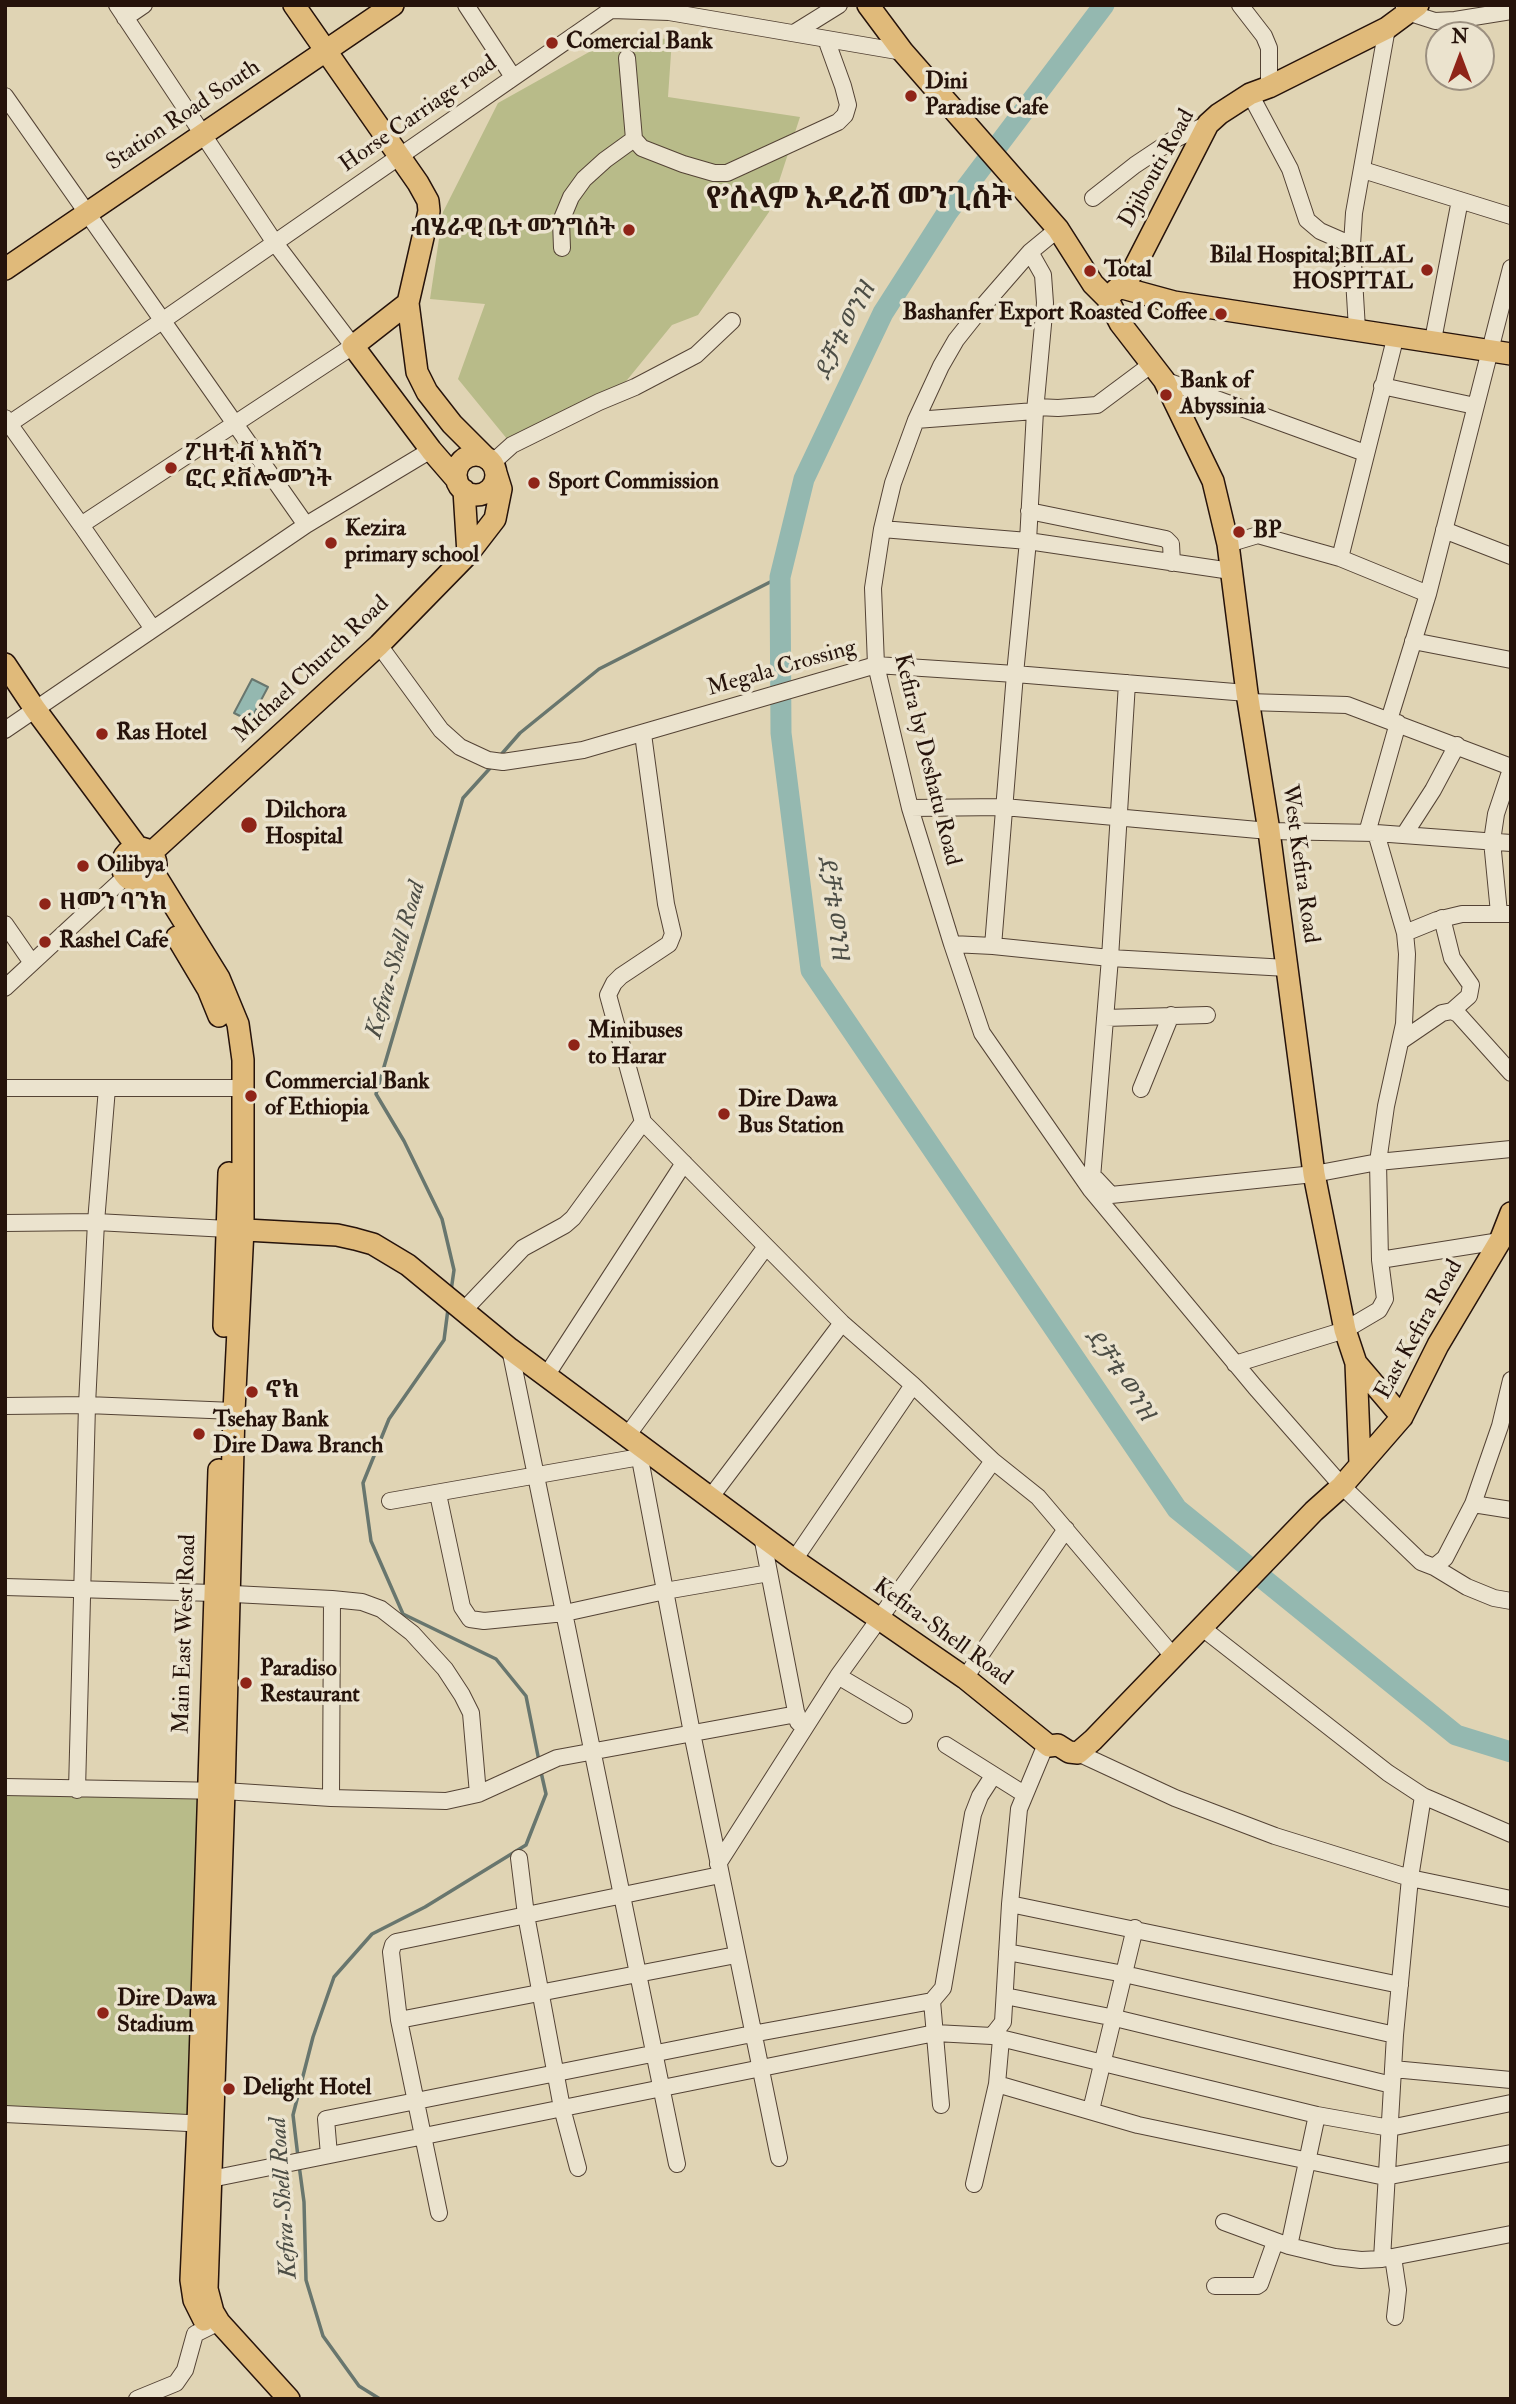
<!DOCTYPE html>
<html>
<head>
<meta charset="utf-8">
<style>
	body { margin:0 }
	#map { position:relative; width:1516px; height:2404px; overflow:hidden; background:#e0d4b4; font-family:"IM FELL Double Pica",serif }
	canvas { display:block }
	.frame { position:absolute; inset:0; border:7px solid #26130b; pointer-events:none }
	.north { position:absolute; left:1425px; top:21px; width:70px; height:70px; box-sizing:border-box; background:#ebe3ce; border:2px solid #9c9080; border-radius:50%; rotate:0deg; font-size:19px; font-weight:700; line-height:28px; text-align:center; color:#26130b }
	.north::after { content:''; display:block; margin:auto; width:24px; height:32px; background:#8f2418; clip-path:polygon(50% 0,100% 100%,50% 72%,0 100%) }
</style>
</head>
<body>
<div id="map">
<canvas width="1516" height="2404"></canvas>
<div class="frame"></div>
<div class="north">N</div>
</div>
<script>
const g = document.querySelector('canvas').getContext('2d');
g.lineJoin = 'round';
function fillPath(path, color) {
  g.fillStyle = color;
  g.fill(path, 'evenodd');
}
function poly(rows) {
  const path = new Path2D();
  for (const r of rows) {
    if (r.length === 3) {
      path.moveTo(r[0] + r[2], r[1]);
      path.arc(r[0], r[1], r[2], 0, 2 * Math.PI);
      continue;
    }
    path.moveTo(r[0], r[1]);
    for (let i = 2; i < r.length; i += 2) path.lineTo(r[i], r[i + 1]);
  }
  return path;
}
function strokePath(path, color, width, dash) {
  g.strokeStyle = color;
  g.lineWidth = width;
  g.lineCap = dash ? 'butt' : 'round';
  g.setLineDash(dash || []);
  g.stroke(path);
}
function drawText(font, color, halo, rows, align = 'center') {
  g.font = font + ' "IM FELL Double Pica","Noto Serif Ethiopic",serif';
  g.lineWidth = 7;
  g.setLineDash([]);
  g.textBaseline = 'middle';
  g.strokeStyle = halo;
  g.fillStyle = color;
  for (const [text, x, y, turn = 0] of rows) {
    g.save();
    g.translate(x, y);
    g.rotate((+turn || 0) * Math.PI / 180);
    g.textAlign = isNaN(turn) ? turn : align;
    if (halo) g.strokeText(text, 0, 0);
    g.fillText(text, 0, 0);
    g.restore();
  }
}
fillPath(poly([
	[616,37,672,39,668,97,800,117,769,212,698,315,672,325,614,396,512,445,458,379,485,304,430,299,443,212,498,103],
	[5,1787,207,1791,198,2123,5,2114]
]), '#b8bb89');
const water = poly([
	[252,679,268,687,250,721,234,713,252,679]
]);
fillPath(water, '#94b8b0');
strokePath(water, '#68766e', 2);
strokePath(poly([
	[499,757,520,733,599,669,780,577],
	[451,1291,454,1270,442,1219,404,1141,376,1094,463,798,492,766],
	[448,1309,444,1340,389,1419,363,1483,371,1541,403,1614,496,1659,526,1696,539,1761],
	[298,2157,293,2115,313,2037,334,1977,372,1934,425,1907,526,1845,546,1794,541,1772],
	[299,2165,304,2202,306,2280,323,2336,359,2386,380,2399]
]), '#68766e', 3.5);
strokePath(poly([
	[1104,5,947,213,883,313,804,479,780,577,781,733,811,970,1177,1509,1456,1735,1511,1752]
]), '#94b8b0', 21);
const minor = poly([
	[117,5,275,243,353,346,81,525,153,629],
	[466,5,513,77],
	[1240,5,1264,36,1269,48,1269,87],
	[1404,7,1410,13,1435,21,1455,20,1511,11],
	[612,10,669,12,903,52],
	[125,18,144,5],
	[794,33,839,5],
	[627,58,634,139,642,148,683,164,714,173,727,173,838,122,845,115,848,105,843,86,826,39],
	[1250,94,1290,169,1307,220,1320,231,1352,245],
	[5,96,306,525,5,730],
	[1363,170,1511,216],
	[1093,198,1135,165,1171,141,1208,124],
	[1058,229,1030,252,983,306,956,340,941,366,916,420,893,483,882,529,873,588,876,665,910,808,952,944,982,1033,1091,1190,1255,1387,1342,1486,1421,1562,1434,1567,1467,1587,1494,1598,1511,1601],
	[562,248,561,221,571,197,584,179,605,160,634,139],
	[1357,329,1352,245,1354,213,1387,28],
	[1433,340,1460,200],
	[1164,380,1365,453],
	[1382,386,1475,406],
	[1036,407,1058,408,1097,405,1152,364],
	[5,418,81,525],
	[916,420,1035,411],
	[9,424,162,321,618,5],
	[492,463,512,445,599,402,635,387,696,355,732,321],
	[1029,511,1166,539,1171,544,1172,563],
	[306,525,431,450],
	[882,529,1028,541,1231,571],
	[1444,530,1511,556],
	[1228,544,1258,535,1340,558,1428,594],
	[1340,558,1396,335],
	[1413,641,1511,660],
	[379,645,441,730,460,747,488,760,503,762,583,750,876,665,1015,674,1247,693],
	[1248,702,1347,705,1511,767],
	[1389,720,1428,594,1511,268],
	[643,734,666,904,673,934,669,944,621,976,614,983,608,995,643,1122,842,1323,913,1385,993,1461,1038,1497,1173,1656],
	[910,808,1004,807,1269,831,1376,833,1511,843],
	[1367,833,1398,723],
	[1404,835,1433,790,1457,745],
	[1499,913,1492,841,1496,814,1511,769],
	[1442,918,1452,958,1471,985,1469,996,1452,1011],
	[5,924,32,963],
	[1405,933,1437,920,1462,914,1511,914],
	[952,944,993,946,1110,958,1287,968],
	[993,946,1015,674,1028,541,1035,411,1045,303,1043,275,1030,252],
	[5,988,126,876],
	[1105,1018,1207,1015],
	[1401,1041,1442,1013,1452,1011,1458,1014,1511,1073],
	[5,1088,107,1088],
	[1141,1089,1171,1015],
	[1096,1179,1111,1195,1314,1174,1378,1162,1511,1149],
	[1091,1190,1110,958,1127,683],
	[5,1223,96,1222,228,1229],
	[1380,1260,1500,1241],
	[464,1310,523,1248,565,1225,573,1218,643,1122],
	[510,1349,677,2164],
	[1235,1364,1345,1330,1379,1310,1385,1299,1380,1260,1378,1162,1386,1106,1404,1024,1407,954,1405,933,1376,833],
	[546,1376,684,1163],
	[5,1406,87,1405,234,1411],
	[627,1436,765,1248],
	[637,1443,692,1733,779,2158],
	[438,1494,462,1607,470,1619,484,1621,565,1613,665,1591,769,1573],
	[710,1498,842,1323],
	[390,1501,640,1457],
	[1473,1504,1511,1510],
	[762,1536,798,1722],
	[794,1560,913,1385],
	[1434,1567,1445,1558,1473,1504,1500,1426,1511,1380],
	[5,1587,214,1593,332,1599,362,1602,381,1609,412,1633,445,1669,462,1695,471,1713,478,1794],
	[1201,1627,1388,1773,1423,1796,1511,1834],
	[838,1676,904,1715],
	[965,1678,1066,1529],
	[946,1745,1024,1794],
	[1078,1753,1175,1798,1275,1836,1410,1878,1511,1899],
	[5,1787,224,1791,331,1798,446,1801,478,1794,557,1758,797,1714],
	[77,1790,87,1405,96,1222,107,1088,243,1088],
	[331,1798,332,1599],
	[519,1858,526,1915,562,2108,578,2168],
	[718,1864,838,1676,993,1461],
	[1010,1904,1400,1985],
	[1007,1952,1124,1974,1395,2035],
	[1005,1996,1115,2018,1392,2085],
	[932,2001,941,2105],
	[399,2020,736,1955],
	[992,2036,1317,2115,1390,2128,1511,2103],
	[1393,2069,1511,2080],
	[997,2084,1138,2125,1385,2177,1511,2153],
	[1091,2110,1135,1928],
	[5,2114,208,2124],
	[329,2155,326,2119,752,2034,932,2001,943,1988,973,1814,980,1796,993,1776],
	[202,2178,211,2179,935,2033,992,2036,1003,2022,1010,1904,1019,1809,1044,1749,1049,1746],
	[974,2184,997,2084,1001,2039],
	[439,2213,399,2020,391,1952,393,1945,396,1942,720,1875],
	[1224,2222,1289,2246,1335,2257,1361,2260,1382,2259,1511,2234],
	[1289,2246,1317,2115],
	[1393,2257,1398,2290,1395,2317],
	[1382,2259,1395,2035,1410,1878,1423,1796],
	[1215,2286,1257,2286,1260,2284,1275,2242],
	[137,2399,176,2383,185,2370,195,2334,219,2322]
]);
const major = poly([
	[294,5,418,183,428,201,429,211,408,303,417,372,427,392,452,424,485,457],
	[868,5,903,52,1058,229,1093,284,1107,298,1120,323,1164,380,1213,481,1228,544,1247,693,1269,831,1314,1174,1345,1330,1356,1363,1360,1464],
	[5,269,393,5],
	[1119,287,1174,302,1511,354],
	[1107,298,1129,278,1208,124,1219,114,1250,94,1269,87,1387,28,1418,5],
	[408,303,353,346,431,450,457,480],
	[476,475,20],
	[464,490,468,554],
	[5,664,35,709,138,848],
	[139,865,17],
	[151,853,379,645,468,554,495,519,501,489,496,473],
	[154,873,219,978,238,1024,243,1060,243,1229,234,1411,224,1791,207,2289,213,2312,219,2322,289,2399],
	[177,937,208,989,219,1016],
	[228,1229,337,1235,355,1239,373,1244,408,1265,510,1349,794,1560,965,1678,1049,1746,1058,1745,1069,1752,1078,1753,1093,1740,1314,1511,1342,1486,1402,1417,1438,1345,1500,1241,1511,1213],
	[224,1326,229,1173],
	[1356,1363,1402,1417],
	[204,2320,194,2300,191,2280,198,2123,219,1470]
]);
strokePath(minor, '#544335', 18);
strokePath(major, '#26130b', 24);
strokePath(minor, '#ebe3ce', 16);
strokePath(major, '#e0ba7a', 21);
for (const [x, y, r, color] of [
	[552,43,7,"#8f2418"],
	[911,96,7,"#8f2418"],
	[629,230,7,"#8f2418"],
	[1427,270,7,"#8f2418"],
	[1090,271,7,"#8f2418"],
	[1221,314,7,"#8f2418"],
	[1166,395,7,"#8f2418"],
	[171,468,7,"#8f2418"],
	[534,483,7,"#8f2418"],
	[1239,532,7,"#8f2418"],
	[331,543,7,"#8f2418"],
	[102,734,7,"#8f2418"],
	[249,825,9,"#8f2418"],
	[83,866,7,"#8f2418"],
	[45,904,7,"#8f2418"],
	[45,942,7,"#8f2418"],
	[574,1045,7,"#8f2418"],
	[251,1096,7,"#8f2418"],
	[724,1114,7,"#8f2418"],
	[252,1392,7,"#8f2418"],
	[199,1434,7,"#8f2418"],
	[246,1683,7,"#8f2418"],
	[103,2013,7,"#8f2418"],
	[229,2089,7,"#8f2418"]
]) {
  const dot = new Path2D();
  dot.arc(x, y, r, 0, 2 * Math.PI);
  g.fillStyle = color;
  g.fill(dot);
  strokePath(dot, '#ebe3ce', 2.5);
}
drawText('bold 23px', '#26130b', '#ebe3ce', [
	["Comercial Bank",566,43],
	["Dini",925,83],
	["Paradise Cafe",925,109],
	["ብሄራዊ ቤተ መንግስት",615,230,"right"],
	["Bilal Hospital;BILAL",1413,257,"right"],
	["HOSPITAL",1413,283,"right"],
	["Total",1104,271],
	["Bashanfer Export Roasted Coffee",1207,314,"right"],
	["Bank of",1180,382],
	["Abyssinia",1180,408],
	["ፖዘቲቭ አክሽን",185,455],
	["ፎር ደቨሎመንት",185,481],
	["Sport Commission",548,483],
	["Kezira",345,530],
	["primary school",345,556],
	["BP",1253,532],
	["Ras Hotel",116,734],
	["Dilchora",265,812],
	["Hospital",265,838],
	["Oilibya",97,866],
	["ዘመን ባንክ",59,904],
	["Rashel Cafe",59,942],
	["Minibuses",588,1032],
	["to Harar",588,1058],
	["Commercial Bank",265,1083],
	["of Ethiopia",265,1109],
	["Dire Dawa",738,1101],
	["Bus Station",738,1127],
	["ኖክ",266,1392],
	["Tsehay Bank",213,1421],
	["Dire Dawa Branch",213,1447],
	["Paradiso",260,1670],
	["Restaurant",260,1696],
	["Dire Dawa",117,2000],
	["Stadium",117,2026],
	["Delight Hotel",243,2089]
], 'left');
drawText('23px', '#26130b', '#ebe3ce', [
	["Horse Carriage road",419,115,-35],
	["Station Road South",184,116,-34],
	["Djibouti Road",1158,169,-61],
	["Megala Crossing",782,669,-16],
	["Michael Church Road",312,670,-43],
	["Kefira by Deshatu Road",926,760,76],
	["West Kefira Road",1299,864,82],
	["East Kefira Road",1420,1330,-61],
	["Kefira-Shell Road",942,1633,36],
	["Main East West Road",186,1634,-88]
]);
drawText('italic 24px', '#4c4d45', '#ebe3ce', [
	["ደቻቱ ወንዝ",847,332,-63],
	["ደቻቱ ወንዝ",831,908,82],
	["Kefira-Shell Road",397,960,-74],
	["ደቻቱ ወንዝ",1118,1376,56],
	["Kefira-Shell Road",285,2198,-94]
]);
drawText('bold 30px', '#26130b', '#ebe3ce', [
	["የ'ሰላም አዳራሽ መንጊስት",859,202]
]);
</script>
</body>
</html>
